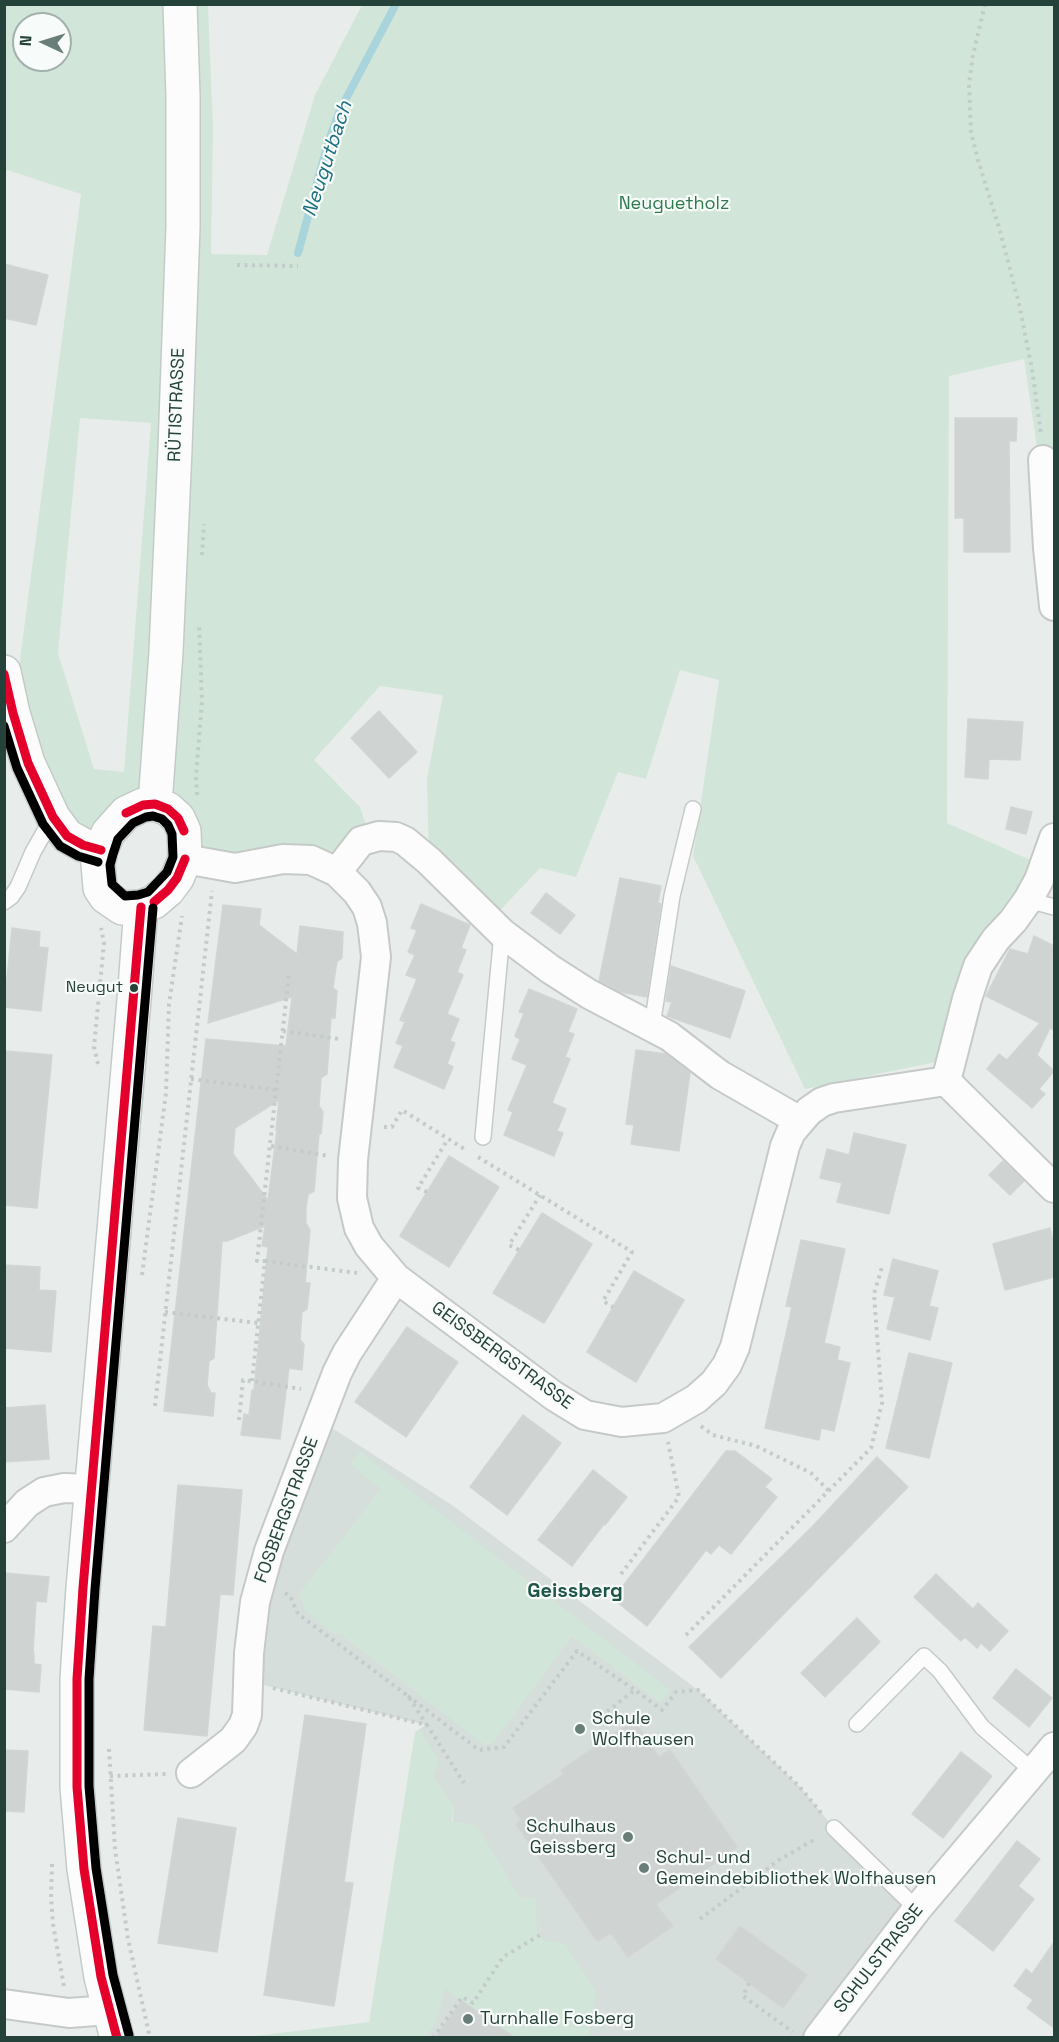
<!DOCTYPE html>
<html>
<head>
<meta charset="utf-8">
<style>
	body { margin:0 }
	#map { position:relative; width:1059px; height:2042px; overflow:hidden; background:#e8edeb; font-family:"Space Grotesk",sans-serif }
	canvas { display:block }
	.frame { position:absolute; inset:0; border:6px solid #24423a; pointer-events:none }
	.north { position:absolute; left:12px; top:12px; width:60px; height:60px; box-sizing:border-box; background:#f7fbf9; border:2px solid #a3b1ad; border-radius:50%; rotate:274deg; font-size:16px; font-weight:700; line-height:24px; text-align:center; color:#24423a }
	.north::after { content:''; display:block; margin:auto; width:21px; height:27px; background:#697e78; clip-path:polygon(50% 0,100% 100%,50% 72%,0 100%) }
</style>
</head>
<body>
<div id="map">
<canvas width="1059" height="2042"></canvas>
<div class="frame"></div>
<div class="north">N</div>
</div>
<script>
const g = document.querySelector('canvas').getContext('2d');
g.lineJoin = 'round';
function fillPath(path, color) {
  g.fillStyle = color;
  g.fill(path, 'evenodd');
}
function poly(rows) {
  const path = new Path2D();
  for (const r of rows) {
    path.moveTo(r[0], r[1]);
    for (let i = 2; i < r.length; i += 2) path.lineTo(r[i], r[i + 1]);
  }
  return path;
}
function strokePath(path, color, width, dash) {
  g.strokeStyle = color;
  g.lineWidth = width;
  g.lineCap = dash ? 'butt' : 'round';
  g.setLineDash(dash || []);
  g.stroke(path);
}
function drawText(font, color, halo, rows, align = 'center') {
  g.font = font + ' "Space Grotesk",sans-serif';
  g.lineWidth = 4.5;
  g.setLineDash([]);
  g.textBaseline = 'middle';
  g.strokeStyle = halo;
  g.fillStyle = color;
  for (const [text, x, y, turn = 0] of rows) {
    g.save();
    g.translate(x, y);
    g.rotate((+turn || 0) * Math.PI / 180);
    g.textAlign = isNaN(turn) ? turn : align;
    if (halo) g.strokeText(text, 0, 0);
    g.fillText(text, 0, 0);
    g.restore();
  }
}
fillPath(poly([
	[329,1426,452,1505,698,1690,799,1786,834,1828,908,1902,819,2037,425,2037,436,2021,454,1807,432,1777,420,1733,415,1732,426,1725,263,1685,263,1631,278,1571]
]), '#d6dedb');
fillPath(poly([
	[5,5,208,5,213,128,211,254,267,255,315,95,362,5,1054,5,1054,473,1041,474,1024,359,949,376,947,823,1035,862,970,955,936,1062,805,1089,693,856,719,680,680,670,646,779,618,772,576,877,540,868,490,921,429,861,427,779,443,695,380,686,314,760,360,807,370,837,337,872,216,866,168,809,83,845,13,713,81,194,7,170,5,178],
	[24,24,60,24,60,60,24,60],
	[80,418,151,423,124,772,94,769,58,653],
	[360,1452,670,1690,660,1703,572,1636,493,1743,485,1745,340,1634,334,1634,305,1610,299,1594,381,1489,350,1464],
	[415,1732,420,1732,439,1761,432,1777,454,1807,452,1821,477,1826,520,1898,535,1898,537,1931,543,1940,565,1944,596,1991,589,2035,587,2037,514,2037,445,1989,436,2021,425,2037,239,2038,369,2022]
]), '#d1e6d8');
strokePath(poly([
	[298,253,328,143,340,110,396,4]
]), '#a9d4db', 8);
const building = poly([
	[4,264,48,275,36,325,4,318,4,264],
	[955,418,1017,418,1016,441,1009,441,1010,552,964,552,964,518,955,518,955,418],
	[379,711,417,752,389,778,351,738,379,711],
	[968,719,1023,722,1020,760,989,759,988,779,965,777,968,719],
	[1011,807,1032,812,1026,834,1006,829,1011,807],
	[620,878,661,886,658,903,661,904,647,997,620,992,599,981,620,878],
	[546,893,575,915,560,934,531,913,546,893],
	[421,904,470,925,461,948,466,950,457,972,463,975,447,1014,459,1019,450,1041,455,1043,447,1064,453,1067,444,1089,394,1067,403,1046,396,1043,405,1022,400,1020,417,979,406,975,415,955,408,952,417,930,411,928,421,904],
	[223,905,261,909,259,925,297,954,300,926,343,932,342,958,337,961,335,974,333,988,337,991,335,1018,331,1018,327,1074,321,1078,319,1106,323,1112,321,1134,319,1134,314,1191,308,1194,306,1208,306,1223,310,1230,305,1283,310,1283,307,1309,302,1312,300,1340,304,1344,302,1370,289,1368,280,1439,241,1435,244,1414,249,1415,252,1390,254,1390,268,1247,262,1246,265,1226,227,1241,222,1241,214,1358,209,1361,207,1385,211,1393,215,1393,213,1416,164,1411,206,1039,286,1046,292,997,208,1023,223,905],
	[279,1100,276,1130,277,1130,268,1200,233,1154,235,1128,279,1100],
	[12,928,40,932,39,947,48,948,41,1011,4,1007,12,928],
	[1034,936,1054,946,1054,1030,1050,1028,1037,1055,1054,1071,1039,1089,1045,1094,1032,1108,987,1069,999,1054,1007,1060,1040,1023,986,996,1010,949,1028,954,1034,936],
	[671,966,745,991,730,1038,667,1016,672,1002,666,1001,671,966],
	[529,989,577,1009,568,1032,574,1034,565,1057,570,1059,552,1103,566,1109,557,1131,563,1133,554,1156,504,1135,513,1112,508,1110,527,1065,512,1059,520,1039,515,1036,524,1013,519,1012,529,989],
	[636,1050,666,1054,690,1073,679,1151,631,1144,634,1125,626,1124,636,1050],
	[6,1051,52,1055,37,1208,4,1205,6,1051],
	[854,1133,906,1145,889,1214,837,1202,842,1183,820,1178,827,1149,849,1155,854,1133],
	[449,1156,499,1187,449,1267,400,1236,449,1156],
	[1003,1161,1024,1181,1010,1195,989,1175,1003,1161],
	[542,1213,592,1244,544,1323,493,1293,542,1213],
	[1050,1228,1054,1245,1054,1277,1005,1290,993,1244,1050,1228],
	[801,1240,845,1249,824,1343,840,1347,837,1360,850,1363,834,1431,821,1428,819,1440,765,1428,792,1307,786,1306,801,1240],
	[893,1259,938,1271,929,1306,938,1308,930,1340,887,1329,895,1297,884,1295,893,1259],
	[4,1265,40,1267,39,1290,56,1291,51,1352,4,1348,4,1265],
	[634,1271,684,1300,636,1382,587,1352,634,1271],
	[407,1327,458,1362,406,1437,355,1402,407,1327],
	[909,1353,952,1363,929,1458,886,1448,909,1353],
	[45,1405,49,1459,4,1462,4,1408,45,1405],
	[523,1415,561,1443,507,1515,470,1487,523,1415],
	[726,1451,735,1451,772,1479,765,1487,777,1497,731,1554,719,1545,711,1554,706,1550,647,1626,613,1599,726,1451],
	[877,1457,908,1487,721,1678,689,1647,812,1527,877,1457],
	[593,1470,627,1497,605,1525,604,1524,572,1566,538,1540,593,1470],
	[178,1485,242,1490,233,1595,220,1594,207,1736,144,1730,153,1626,166,1627,178,1485],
	[4,1573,49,1577,46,1602,36,1601,33,1653,34,1653,34,1664,41,1665,39,1692,4,1689,4,1573],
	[936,1574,973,1609,978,1603,1008,1631,990,1651,981,1643,977,1648,965,1637,961,1641,914,1597,936,1574],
	[857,1618,880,1642,825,1697,801,1673,857,1618],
	[1016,1669,1052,1698,1029,1727,993,1698,1016,1669],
	[305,1715,366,1724,344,1882,353,1883,334,2006,264,1995,305,1715],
	[634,1720,659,1757,670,1750,737,1847,656,1905,673,1926,628,1957,611,1933,597,1941,516,1824,521,1820,513,1808,564,1774,561,1770,634,1720],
	[4,1750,28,1751,24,1812,4,1811,4,1750],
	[961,1752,992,1776,943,1838,912,1814,961,1752],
	[178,1818,236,1828,217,1952,158,1943,178,1818],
	[1017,1841,1040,1859,1018,1886,1034,1899,993,1951,955,1921,1017,1841],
	[740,1926,807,1975,783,2008,716,1959,740,1926],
	[1054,1942,1054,2028,1027,2008,1033,2000,1014,1986,1026,1969,1032,1974,1054,1942],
	[462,2001,514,2037,436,2037,462,2001]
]);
fillPath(building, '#cfd4d2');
strokePath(building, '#d1d6d4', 1.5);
const lane = poly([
	[1028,900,1054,907],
	[4,902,11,897,18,887,33,852,53,817],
	[652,1026,672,896,693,809],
	[483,1137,502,933],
	[857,1724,924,1656,940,1671,982,1727,1034,1772],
	[834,1828,917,1909]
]);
const street = poly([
	[1043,460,1048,548,1054,606],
	[185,859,235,868,283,859,311,860,337,872,357,892,367,907,372,923,376,957,353,1160,352,1198,359,1228,369,1246,396,1278,554,1396,585,1415,622,1422,663,1418,696,1399,714,1383,727,1365,735,1347,785,1146,791,1132,809,1111,822,1102,834,1098,946,1081],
	[337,872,361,841,379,836,396,837,405,841,429,861,502,933,550,969,589,994,669,1036,720,1075,800,1121],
	[946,1081,967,999,978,966,996,939,1013,921,1028,900,1039,880,1054,838],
	[946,1081,1054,1188],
	[4,1528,27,1503,44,1492,64,1488,91,1489],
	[191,1773,233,1740,243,1726,247,1715,249,1653,255,1602,269,1551,337,1373,347,1353,396,1278],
	[4,2004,69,2013,109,2010],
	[818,2038,917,1909,1054,1747]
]);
const secondary = poly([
	[4,672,13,713,28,763,53,817,67,836,83,845,101,850],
	[155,804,166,652,175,449,183,227,183,96,180,4],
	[155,804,168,809,178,818,184,831,185,859,177,878,168,890,154,902,141,907,122,908,106,897,100,888,98,864,101,850,108,833,126,813,143,805,155,804],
	[117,2038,101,1977,84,1869,77,1787,77,1679,83,1588,135,988,141,907]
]);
strokePath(lane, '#c5cac8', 18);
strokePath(street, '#c5cac8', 32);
strokePath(secondary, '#c3cbc8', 36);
strokePath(poly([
	[985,4,973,55,969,84,971,132,978,160,1000,231,1019,304,1032,369,1041,434],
	[237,265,298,266],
	[202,555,204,524],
	[197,795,196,777,202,701,199,623],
	[283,1031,339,1039],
	[98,1064,94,1047,104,943,101,928],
	[191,1079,277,1090],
	[384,1127,392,1127,402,1110,466,1150],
	[271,1146,328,1156],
	[478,1157,632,1252,603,1301,613,1307],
	[427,1192,418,1188,448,1139],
	[519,1250,509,1245,540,1195],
	[265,1261,357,1273],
	[142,1275,166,1093,169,1004,182,916],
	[165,1312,258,1323],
	[252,1381,265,1261,257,1261,289,974],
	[155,1406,212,891],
	[239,1420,243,1380,301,1389],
	[701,1426,713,1435,756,1446,811,1473,829,1491],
	[621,1574,679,1497,668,1442],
	[285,1593,290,1596,298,1614,408,1696,427,1725],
	[686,1635,871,1448,882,1403,874,1294,882,1267],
	[273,1688,427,1725,464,1783],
	[408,1696,479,1750,504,1747,577,1651,635,1690],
	[601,1716,635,1690,662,1710,676,1692,698,1690,799,1786,822,1814],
	[109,1749,115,1849,128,1939,150,2038],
	[110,1776,167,1774],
	[52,1864,51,1898,53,1924,64,1987],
	[700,1919,779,1860,817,1838],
	[749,1983,743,1996,793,2032],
	[433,2038,462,1997,473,2003,503,1957,540,1935]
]), '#c3ccca', 4, [3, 4.5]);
strokePath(lane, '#fcfcfc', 15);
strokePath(street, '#fcfcfc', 28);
strokePath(secondary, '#fcfcfc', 33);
strokePath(poly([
	[4,674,13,713,28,763,53,817,67,836,83,845,101,850],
	[126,813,143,805,155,804,168,809,178,818,184,831],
	[154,902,168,890,177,878,185,859],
	[117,2038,101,1977,84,1869,77,1787,77,1679,83,1588,141,907]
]), '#e4002b', 9);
strokePath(poly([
	[4,726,17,768,43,824,60,846,78,856,98,862],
	[153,816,162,819,168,825,172,834,173,857,167,872,148,892,138,895,125,896,112,884,110,865,113,854,118,839,133,823,146,817,153,816],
	[129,2035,113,1975,96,1868,89,1786,89,1679,95,1589,153,908]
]), '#000', 9);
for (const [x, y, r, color] of [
	[134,988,5,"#24423a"],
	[580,1729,6,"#697e78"],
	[628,1837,6,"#697e78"],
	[644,1868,6,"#697e78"],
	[468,2019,6,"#697e78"]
]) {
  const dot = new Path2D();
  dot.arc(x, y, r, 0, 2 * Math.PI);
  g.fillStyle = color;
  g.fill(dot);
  strokePath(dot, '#f7fbf9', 2);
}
drawText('16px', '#24423a', '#f7fbf9', [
	["Neugut",123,988]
], 'right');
drawText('18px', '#2d7a4b', '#f7fbf9', [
	["Neuguetholz",674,204]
]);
drawText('18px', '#24423a', '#f7fbf9', [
	["RÜTISTRASSE",177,405,-88],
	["GEISSBERGSTRASSE",502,1356,36],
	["FOSBERGSTRASSE",287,1510,-70],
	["SCHULSTRASSE",879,1959,-52]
]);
drawText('18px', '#24423a', '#f7fbf9', [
	["Schule",592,1719],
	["Wolfhausen",592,1740],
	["Schulhaus",616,1827,"right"],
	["Geissberg",616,1848,"right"],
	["Schul- und",656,1858],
	["Gemeindebibliothek Wolfhausen",656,1879],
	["Turnhalle Fosberg",480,2019]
], 'left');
drawText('italic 20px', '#1c6f80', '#f7fbf9', [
	["Neugutbach",328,159,-72]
]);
drawText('bold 20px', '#1f5548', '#f7fbf9', [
	["Geissberg",575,1592]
]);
</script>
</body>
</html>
